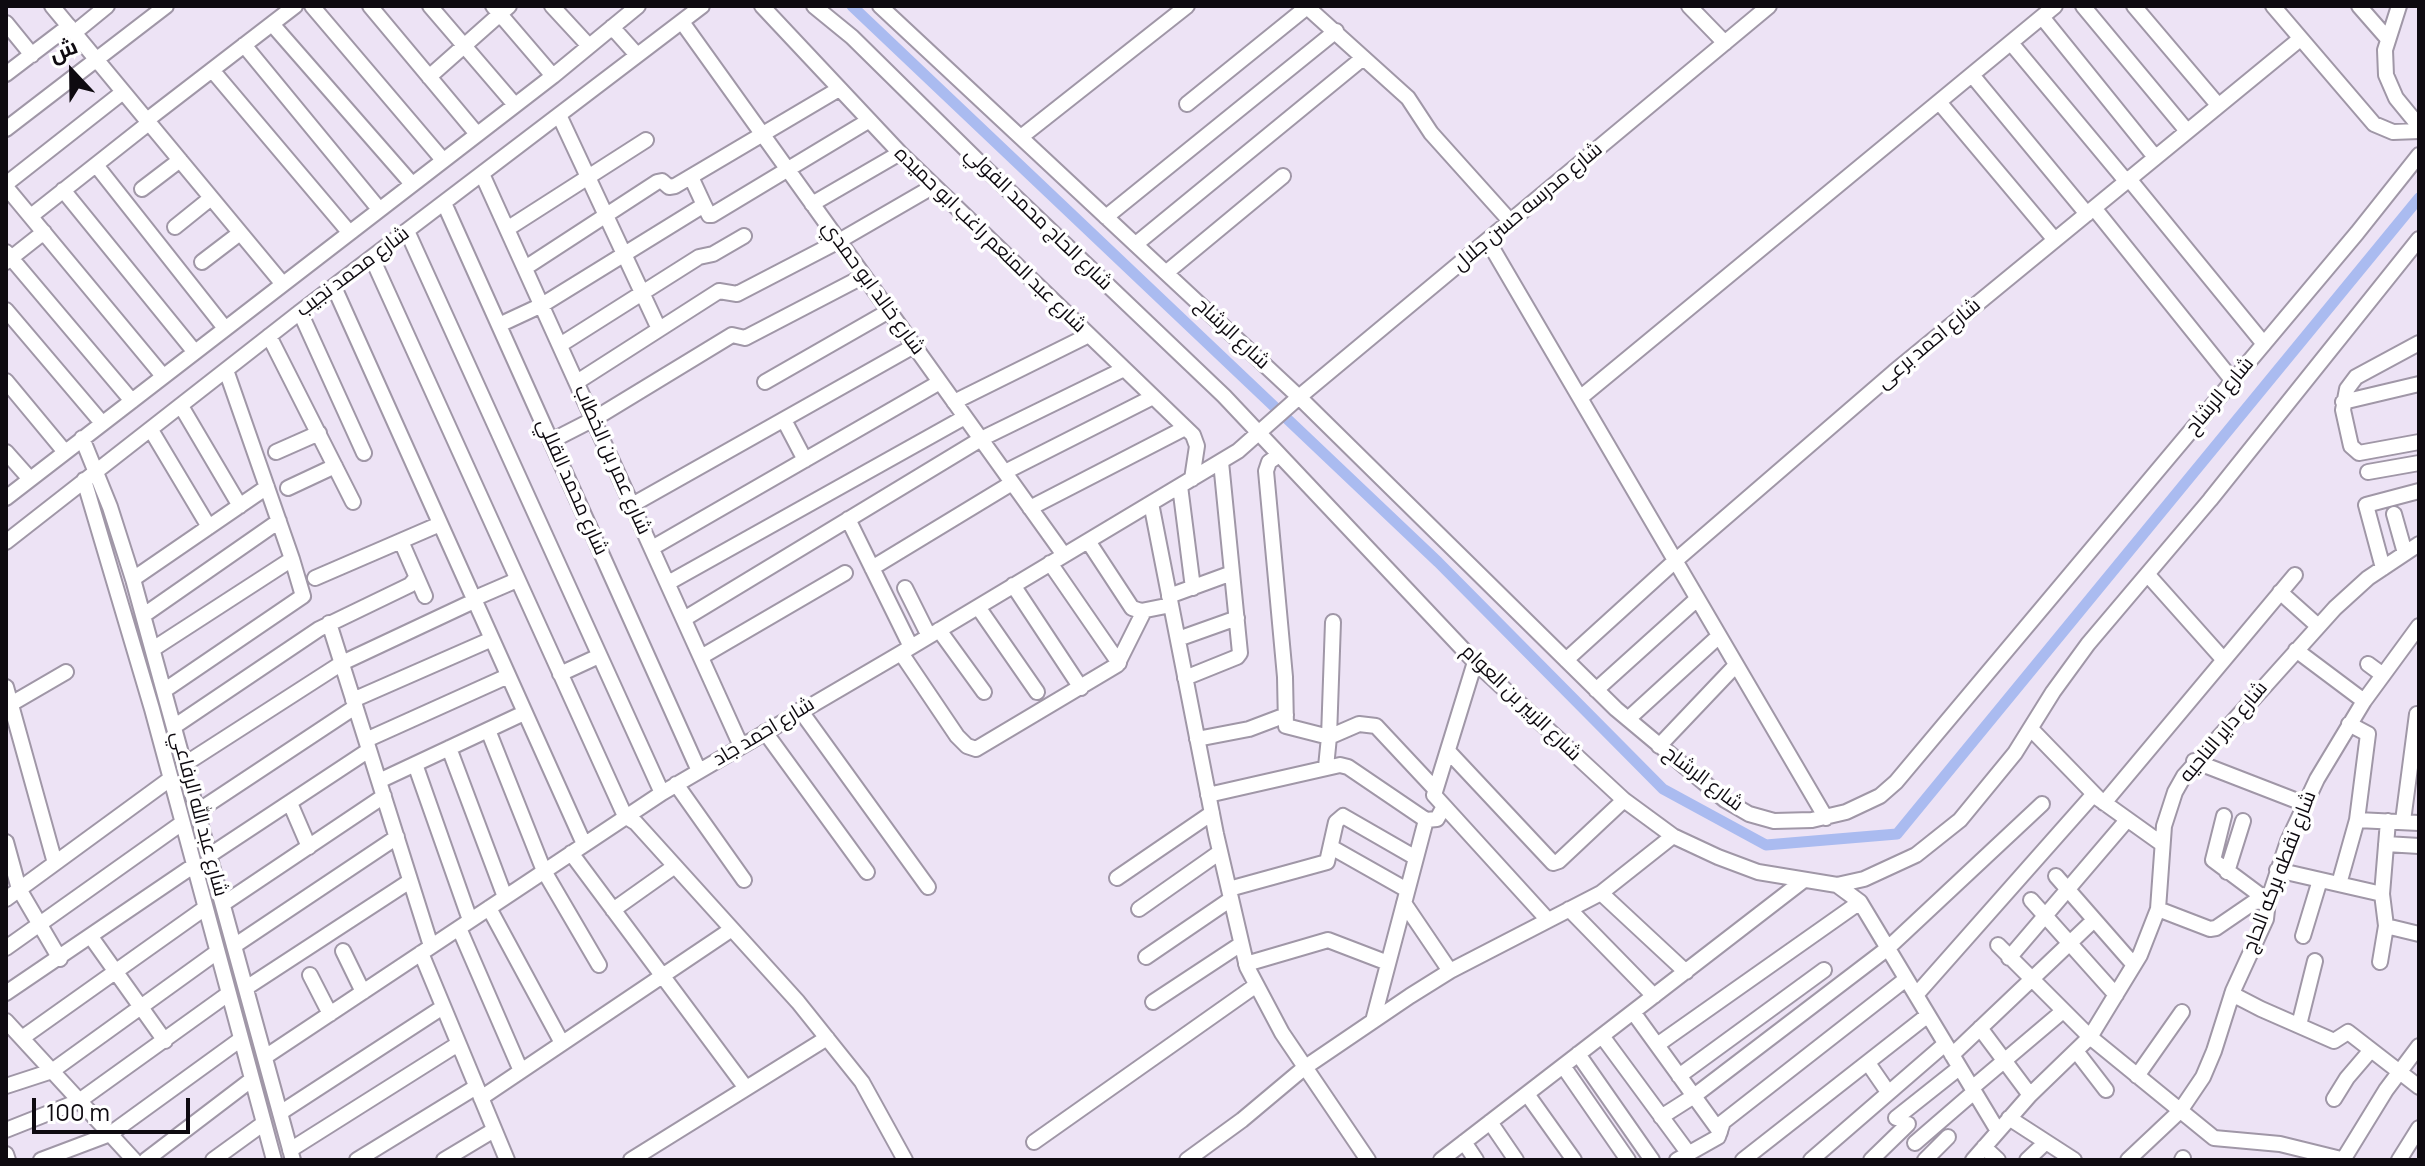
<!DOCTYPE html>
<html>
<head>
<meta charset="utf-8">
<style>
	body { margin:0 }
	#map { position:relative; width:2425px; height:1166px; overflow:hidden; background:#ede3f5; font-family:Manrope,Cairo,sans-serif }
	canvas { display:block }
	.frame { position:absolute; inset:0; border:8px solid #0e0a10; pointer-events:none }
	.north { position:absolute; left:32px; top:32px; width:80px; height:80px; -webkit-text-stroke:6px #fff; paint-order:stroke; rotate:338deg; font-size:22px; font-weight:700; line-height:32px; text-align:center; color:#0e0a10 }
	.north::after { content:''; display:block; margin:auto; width:28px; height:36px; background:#0e0a10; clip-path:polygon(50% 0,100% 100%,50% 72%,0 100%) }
	.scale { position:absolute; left:32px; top:1098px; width:158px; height:36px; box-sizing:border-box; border:4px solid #0e0a10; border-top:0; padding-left:10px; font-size:24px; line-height:28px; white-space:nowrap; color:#0e0a10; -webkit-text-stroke:6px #fff; paint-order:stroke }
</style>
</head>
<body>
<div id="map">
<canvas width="2425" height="1166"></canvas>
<div class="frame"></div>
<div class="north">ش</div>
<div class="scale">100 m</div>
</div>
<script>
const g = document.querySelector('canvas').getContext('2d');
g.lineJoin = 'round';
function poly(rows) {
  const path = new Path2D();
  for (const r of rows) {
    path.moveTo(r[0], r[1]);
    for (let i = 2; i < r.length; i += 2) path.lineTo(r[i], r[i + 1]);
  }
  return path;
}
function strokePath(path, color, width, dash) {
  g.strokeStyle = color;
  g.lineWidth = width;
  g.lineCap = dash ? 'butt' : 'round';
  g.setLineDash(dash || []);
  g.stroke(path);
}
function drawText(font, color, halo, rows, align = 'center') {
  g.font = font + ' Manrope,Cairo,sans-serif';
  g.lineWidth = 7;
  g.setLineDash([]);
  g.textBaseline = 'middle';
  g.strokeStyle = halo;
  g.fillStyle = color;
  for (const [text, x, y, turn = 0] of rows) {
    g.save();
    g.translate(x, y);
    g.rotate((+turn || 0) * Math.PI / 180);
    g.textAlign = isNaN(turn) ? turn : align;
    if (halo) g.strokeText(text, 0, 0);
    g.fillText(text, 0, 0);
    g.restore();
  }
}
strokePath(poly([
	[852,6,1438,562,1663,789,1766,845,1897,834,2419,198]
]), '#aabbf0', 11);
const minor = poly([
	[52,6,282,283],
	[312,6,443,160],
	[370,6,477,134],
	[430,6,515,105],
	[493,6,553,76],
	[552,6,589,46],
	[762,6,900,153,1193,435,1197,446,1192,479],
	[814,6,852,37,987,170,1224,396,1475,662,1624,800,1673,836,1718,857,1758,872,1837,885,1860,902,1998,1131],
	[880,6,1299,397,1616,709,1725,800,1749,814,1774,821,1812,820,1846,812,1880,796,1896,782,2357,233,2419,155],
	[1306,6,1408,98,1431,133,1511,222],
	[1689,6,1725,43],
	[2083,6,2187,131],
	[2134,6,2218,105],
	[2273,6,2374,124,2393,132,2419,131],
	[2359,6,2387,38],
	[2399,6,2385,50,2386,75,2396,98,2419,126],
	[2042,17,2155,157],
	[682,22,1064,555],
	[6,23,32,55],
	[272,24,412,184],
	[612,27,637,55],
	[74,33,107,6],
	[2011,43,2126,181],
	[244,45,379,209],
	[212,70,349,232],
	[6,74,69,26],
	[1972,75,2087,214],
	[429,77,509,6],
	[1939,102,2055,240],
	[1187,104,1307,7],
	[559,115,659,329],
	[147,120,295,6],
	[6,129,166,6],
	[1021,137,1187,6],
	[96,165,224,327],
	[482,174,741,746],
	[691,177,704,205],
	[2129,179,2264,344],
	[6,184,123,92],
	[6,187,163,376],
	[142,189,180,160],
	[63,190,194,351],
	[444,203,699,771],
	[812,204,900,153],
	[2094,208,2233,381],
	[31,216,150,122],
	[1106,217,1336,31],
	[175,227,211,198],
	[507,229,646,140],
	[407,231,662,793],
	[1488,241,1826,818],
	[1136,244,1363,58],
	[6,252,132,401],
	[372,258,625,816,636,823,798,1002,862,1082,905,1160],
	[6,262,44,232],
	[202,262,240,233],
	[525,268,657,182,662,181,669,187,675,186,839,89],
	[1167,272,1283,176],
	[334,287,584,844],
	[6,310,102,423],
	[300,312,364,453],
	[499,325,542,305,704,205,709,215,712,215,868,121],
	[269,336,353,502],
	[2419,343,2356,377,2347,389,2343,410,2351,446,2359,453,2419,442],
	[560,345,699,257,713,254,744,236],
	[6,381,65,452],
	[577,382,719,291,737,294,839,241,934,186],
	[765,382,889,311],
	[1580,398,2055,6],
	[954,402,1089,335],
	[2343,402,2419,384],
	[181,406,240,506],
	[784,420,805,460],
	[151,430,209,527],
	[82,438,110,507,133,579,293,1160],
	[551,441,594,419,732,335,745,338,864,276],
	[6,452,30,479],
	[276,452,319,433],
	[1279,455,1269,462,1266,471,1285,677,1286,726,1329,737,1359,724,1376,726,1435,789],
	[1005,472,1153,397],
	[2368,472,2419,463],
	[84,480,152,709,274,1160],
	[1180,486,1193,588],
	[288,488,335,466],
	[6,498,553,76,638,6],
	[1151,503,1216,834,1247,967,1282,1033,1368,1160],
	[632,505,914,346],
	[1030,508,1185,428],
	[2394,514,2405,553],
	[848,519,911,647],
	[401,541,425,596],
	[1088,541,1132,608,1141,611,1171,605],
	[6,542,300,312,702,6],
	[652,548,940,382],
	[1050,563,1119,663],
	[872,568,1012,483],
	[2383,568,2366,505,2419,491],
	[2148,575,2223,659],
	[315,578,440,524],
	[133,579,267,487],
	[668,583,965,417],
	[1013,585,1081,688],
	[905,588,929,636],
	[2280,592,2318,626],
	[1169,596,1232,573],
	[473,599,517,580],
	[978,607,1037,692],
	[144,615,279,521],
	[684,619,981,439,1124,369],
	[329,623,431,946],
	[939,630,984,692],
	[1178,639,1237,618],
	[153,649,292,559],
	[2296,650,2364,701],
	[901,653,957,736,967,746,976,749,1117,665,1144,611],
	[701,657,845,573],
	[1566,660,1675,561,1894,372,2300,39],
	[1475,662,1434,795,1547,919],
	[2368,664,2383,675],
	[560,674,599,656],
	[1185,678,1237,657,1240,653,1221,462],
	[6,687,55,863],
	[165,690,303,596,292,559,226,370],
	[1596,690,1697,599],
	[353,700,492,639],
	[11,704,66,672],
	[800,710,928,887],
	[1628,719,1719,636],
	[175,726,319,629,410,585,416,578],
	[2031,729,2099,799,2162,844],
	[488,730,544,871,599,965],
	[765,732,867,872],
	[1197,739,1249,729,1286,715],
	[366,740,508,676],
	[1659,746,1736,665],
	[449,748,505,897],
	[1448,751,1553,863,1559,861,1624,800],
	[2194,761,2305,804],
	[185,764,342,663,474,601],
	[415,764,470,920],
	[1326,767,1329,737,1333,622],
	[379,781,524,713],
	[676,784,744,880],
	[1208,795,1340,765,1348,767,1426,820,1437,819,1443,808],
	[290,803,309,847],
	[2104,803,2295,575],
	[198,811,355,707],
	[2224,816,2213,860,2268,901],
	[2357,820,2419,823],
	[2403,821,2417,714],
	[6,842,19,889,60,959],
	[2386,844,2419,846],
	[1331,847,1407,890],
	[571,853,746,1088],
	[210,855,369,750],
	[1416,858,1426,820],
	[2277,870,2382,894],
	[2227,872,2243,821],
	[2056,876,2134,965],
	[1117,878,1212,813],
	[2339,884,2357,820,2368,734,2349,724],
	[1837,885,1864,879,1916,855,1960,820,2015,753,2053,692,2088,644,2210,500,2419,239],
	[1229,889,1327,862,1336,822,1343,816,1416,858,1373,1021],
	[1601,893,1686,972],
	[6,899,170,779],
	[2031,900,2116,995],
	[1404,903,1450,971],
	[223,904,384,796],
	[489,908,562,1043],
	[1139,909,1220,852],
	[1569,909,1654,996],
	[2158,909,2210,929,2216,928,2254,902,2268,901],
	[613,910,675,866],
	[2386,926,2419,934],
	[459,928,521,1071],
	[2303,936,2320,880],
	[91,937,165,1041],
	[1998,945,2090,1037,2214,1138,2280,1144,2345,1160],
	[234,946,397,837],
	[6,948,182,823],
	[343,951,363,992],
	[421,953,507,1160],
	[1146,957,1231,899],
	[2009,958,2127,820],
	[2380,962,2386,926,2382,894,2388,821],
	[1246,964,1328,940,1388,963],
	[310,975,330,1014],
	[246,988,410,881],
	[6,993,193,866],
	[2232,994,2261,1009,2334,1041,2348,1032,2419,1087],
	[1916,995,2093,795],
	[1153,1002,1241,944],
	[1633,1012,1720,1132],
	[6,1021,134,1160],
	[2299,1025,2315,961],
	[1980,1028,2030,1095],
	[1602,1036,1689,1154],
	[22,1038,205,908],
	[1657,1045,1860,902],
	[2076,1051,2106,1090],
	[1578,1054,1652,1160],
	[1952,1055,2094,920],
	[265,1057,662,793,901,653,1238,451,1299,397,1769,6],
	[1868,1063,1888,1092],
	[1563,1066,1628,1160],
	[1679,1076,1824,970],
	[2137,1076,2182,1012],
	[6,1086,52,1071,217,952],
	[1972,1088,2063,1011],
	[1527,1094,1574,1160],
	[481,1098,732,929],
	[2334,1099,2347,1078,2371,1050],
	[280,1113,443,1007],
	[1661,1117,1694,1096,1888,948,2042,804],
	[1896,1118,1959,1068],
	[2009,1118,2074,1160],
	[1490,1122,1516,1160],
	[6,1130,79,1101,228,994],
	[1034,1142,1255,986],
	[1464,1142,1476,1160],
	[1915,1143,1974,1092],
	[1984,1147,1998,1160],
	[290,1150,458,1044],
	[6,1154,8,1160],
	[41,1160,110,1134,241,1039],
	[146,1160,251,1080],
	[213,1160,264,1123],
	[357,1160,476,1087],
	[444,1160,494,1130],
	[631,1160,827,1038],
	[1187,1160,1242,1120,1304,1068,1410,996,1450,971,1601,893,1673,836],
	[1441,1160,1804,880],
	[1677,1160,1718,1137,1723,1122,1906,979],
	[1743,1160,1928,1015],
	[1811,1160,1945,1044],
	[1871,1160,1908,1124],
	[1925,1160,1948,1137],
	[1973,1160,2030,1095,2090,1037,2140,955,2158,909,2164,826,2175,792,2184,776,2335,608,2368,578,2419,544],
	[2027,1160,2046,1142],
	[2128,1160,2180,1111,2203,1077,2214,1051,2233,991,2266,919,2268,901,2288,841,2317,779,2364,701,2419,626],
	[2182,1160,2183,1158],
	[2343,1160,2386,1090,2419,1046],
	[2399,1160,2419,1128]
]);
strokePath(minor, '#a097a7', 18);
strokePath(minor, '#fff', 14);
drawText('20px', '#0e0a10', '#fff', [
	["شارع مدرسه حسن جلال",1528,207,-40],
	["شارع الحاج محمد الفولي",1038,219,44],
	["شارع عبد المنعم راغب ابو حميده",990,240,44],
	["شارع محمد نجيب",353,272,-37],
	["شارع خالد ابو حمدي",873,288,54],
	["شارع الرشاح",1232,334,43],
	["شارع احمد برعى",1929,344,-40],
	["شارع الرشاح",2220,396,-50],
	["شارع عمر بن الخطاب",612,460,66],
	["شارع محمد القللي",572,487,66],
	["شارع الزبير بن العوام",1521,703,44],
	["شارع احمد جاد",764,732,-31],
	["شارع داير الناحيه",2224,732,-50],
	["شارع الرشاح",1703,779,37],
	["شارع عبد الله الرفاعي",199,814,75],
	["شارع نقطه بركه الحاج",2280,872,-69]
]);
</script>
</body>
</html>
